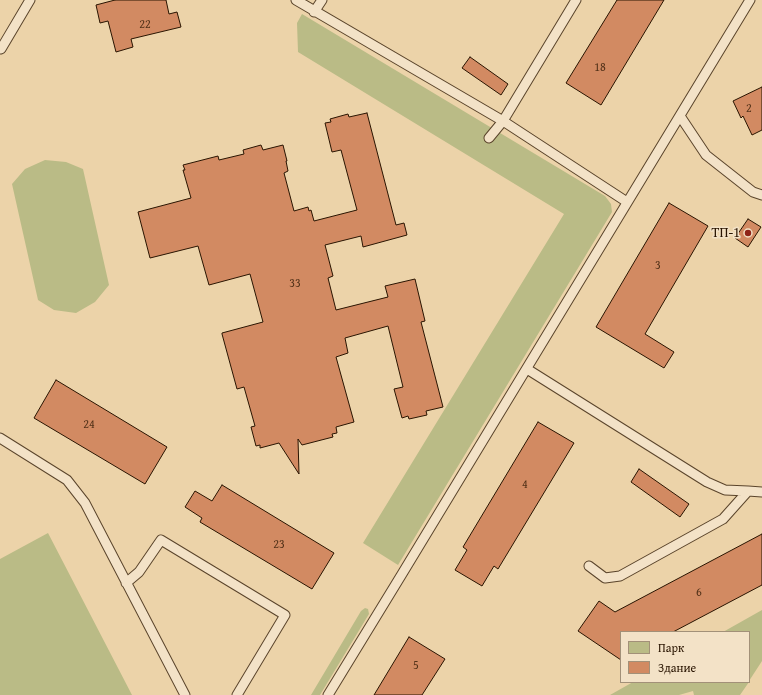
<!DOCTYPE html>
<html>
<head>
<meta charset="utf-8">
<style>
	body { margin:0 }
	#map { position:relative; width:762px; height:695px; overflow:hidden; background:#ecd3a9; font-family:"Gentium Book Plus",serif }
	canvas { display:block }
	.legend { position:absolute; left:620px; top:631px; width:130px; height:52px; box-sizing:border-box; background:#f3e2c7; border:1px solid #a29078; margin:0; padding:5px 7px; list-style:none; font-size:12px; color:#291401 }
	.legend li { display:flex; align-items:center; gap:8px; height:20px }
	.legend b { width:20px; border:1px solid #a29078 }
</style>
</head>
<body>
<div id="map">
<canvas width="762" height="695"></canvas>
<ul class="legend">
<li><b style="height:11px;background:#babb86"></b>Парк</li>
<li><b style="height:11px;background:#d28a62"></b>Здание</li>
</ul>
</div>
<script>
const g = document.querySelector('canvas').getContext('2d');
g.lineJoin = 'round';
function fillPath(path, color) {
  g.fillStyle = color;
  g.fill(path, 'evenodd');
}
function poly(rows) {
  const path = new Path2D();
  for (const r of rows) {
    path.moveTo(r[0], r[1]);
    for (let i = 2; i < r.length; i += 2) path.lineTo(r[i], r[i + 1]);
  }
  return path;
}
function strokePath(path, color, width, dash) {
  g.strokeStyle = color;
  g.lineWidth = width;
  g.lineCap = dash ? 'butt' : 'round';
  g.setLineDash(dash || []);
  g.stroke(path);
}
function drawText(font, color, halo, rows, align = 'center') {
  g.font = font + ' "Gentium Book Plus",serif';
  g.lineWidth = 3;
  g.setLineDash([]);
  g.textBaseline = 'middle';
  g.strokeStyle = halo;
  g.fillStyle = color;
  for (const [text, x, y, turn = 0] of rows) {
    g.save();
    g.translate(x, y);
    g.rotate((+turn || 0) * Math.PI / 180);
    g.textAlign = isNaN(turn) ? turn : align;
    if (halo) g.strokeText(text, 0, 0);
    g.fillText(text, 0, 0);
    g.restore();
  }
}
fillPath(poly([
	[302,14,605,196,611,204,612,212,398,565,363,543,564,214,298,52,297,23],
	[45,160,66,162,83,169,109,285,95,302,76,313,54,310,38,300,12,184,25,169],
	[48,533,132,695,0,695,0,559],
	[365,608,368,609,369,614,320,695,311,695,361,611],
	[762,610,762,661,749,681,749,632,723,632],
	[633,682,749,682,740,695,694,695,693,691,679,695,610,695]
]), '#babb86');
const building = poly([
	[115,0,166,0,169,14,177,12,181,27,131,39,133,47,116,52,108,21,100,23,96,5,115,0],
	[617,0,664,0,601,105,566,83,617,0],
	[470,57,508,84,501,95,462,68,470,57],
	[762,87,762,130,752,135,743,116,741,118,733,101,762,87],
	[367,113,396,225,404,223,407,235,363,247,361,236,325,245,333,276,328,278,336,310,388,297,385,286,415,279,425,321,421,322,443,407,426,411,427,415,409,419,408,416,402,418,394,389,403,387,388,326,345,338,348,353,336,357,354,422,336,427,337,433,332,434,333,437,302,445,298,439,299,474,279,443,260,448,260,445,256,446,251,427,255,426,244,387,237,389,222,334,222,333,263,322,250,274,209,285,198,246,150,258,138,212,191,198,183,170,185,170,183,165,218,156,219,160,244,154,243,150,261,145,263,150,283,145,287,161,286,161,288,171,284,173,294,211,308,207,309,211,311,210,314,221,357,210,341,150,332,152,325,123,331,122,330,119,348,114,349,117,367,113],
	[669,203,708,226,645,334,674,352,664,368,596,327,669,203],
	[748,219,761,227,748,247,735,238,748,219],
	[56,380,167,447,145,484,34,418,56,380],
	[538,422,574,443,498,569,494,566,482,586,455,570,467,550,463,547,538,422],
	[639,469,689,504,680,517,631,482,639,469],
	[222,485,334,553,312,589,200,522,202,518,185,507,195,491,212,501,222,485],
	[762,534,762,585,673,632,621,632,621,660,578,631,599,601,615,612,762,534],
	[409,637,445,659,422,695,374,695,409,637]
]);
fillPath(building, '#d28a62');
strokePath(building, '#291401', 1);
const lane = poly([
	[296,0,503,121,489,138],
	[576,0,503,121,627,202],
	[314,12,322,0],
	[1,49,30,0],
	[680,116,706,155,753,192,762,195],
	[527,369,707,482,725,490,748,491],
	[0,438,67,480,85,503,185,695],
	[589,566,605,578,620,576,723,519,748,491,762,492],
	[126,583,139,572,161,540,285,615,237,695],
	[328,695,402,574,750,0]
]);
strokePath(lane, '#5a442b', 11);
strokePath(lane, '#f3e2c7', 9);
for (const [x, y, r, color] of [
	[748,233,4,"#8f2418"]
]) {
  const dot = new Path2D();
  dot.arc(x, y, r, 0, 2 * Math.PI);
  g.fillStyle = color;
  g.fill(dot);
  strokePath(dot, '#f3e2c7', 1.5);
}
drawText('12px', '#533219', null, [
	["22",145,25],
	["18",600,68],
	["2",749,109],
	["3",658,266],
	["33",295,284],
	["24",89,425],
	["4",525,485],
	["23",279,545],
	["6",699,593],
	["5",416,666]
]);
drawText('14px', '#291401', '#f3e2c7', [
	["ТП-1",740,233]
], 'right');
</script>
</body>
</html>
